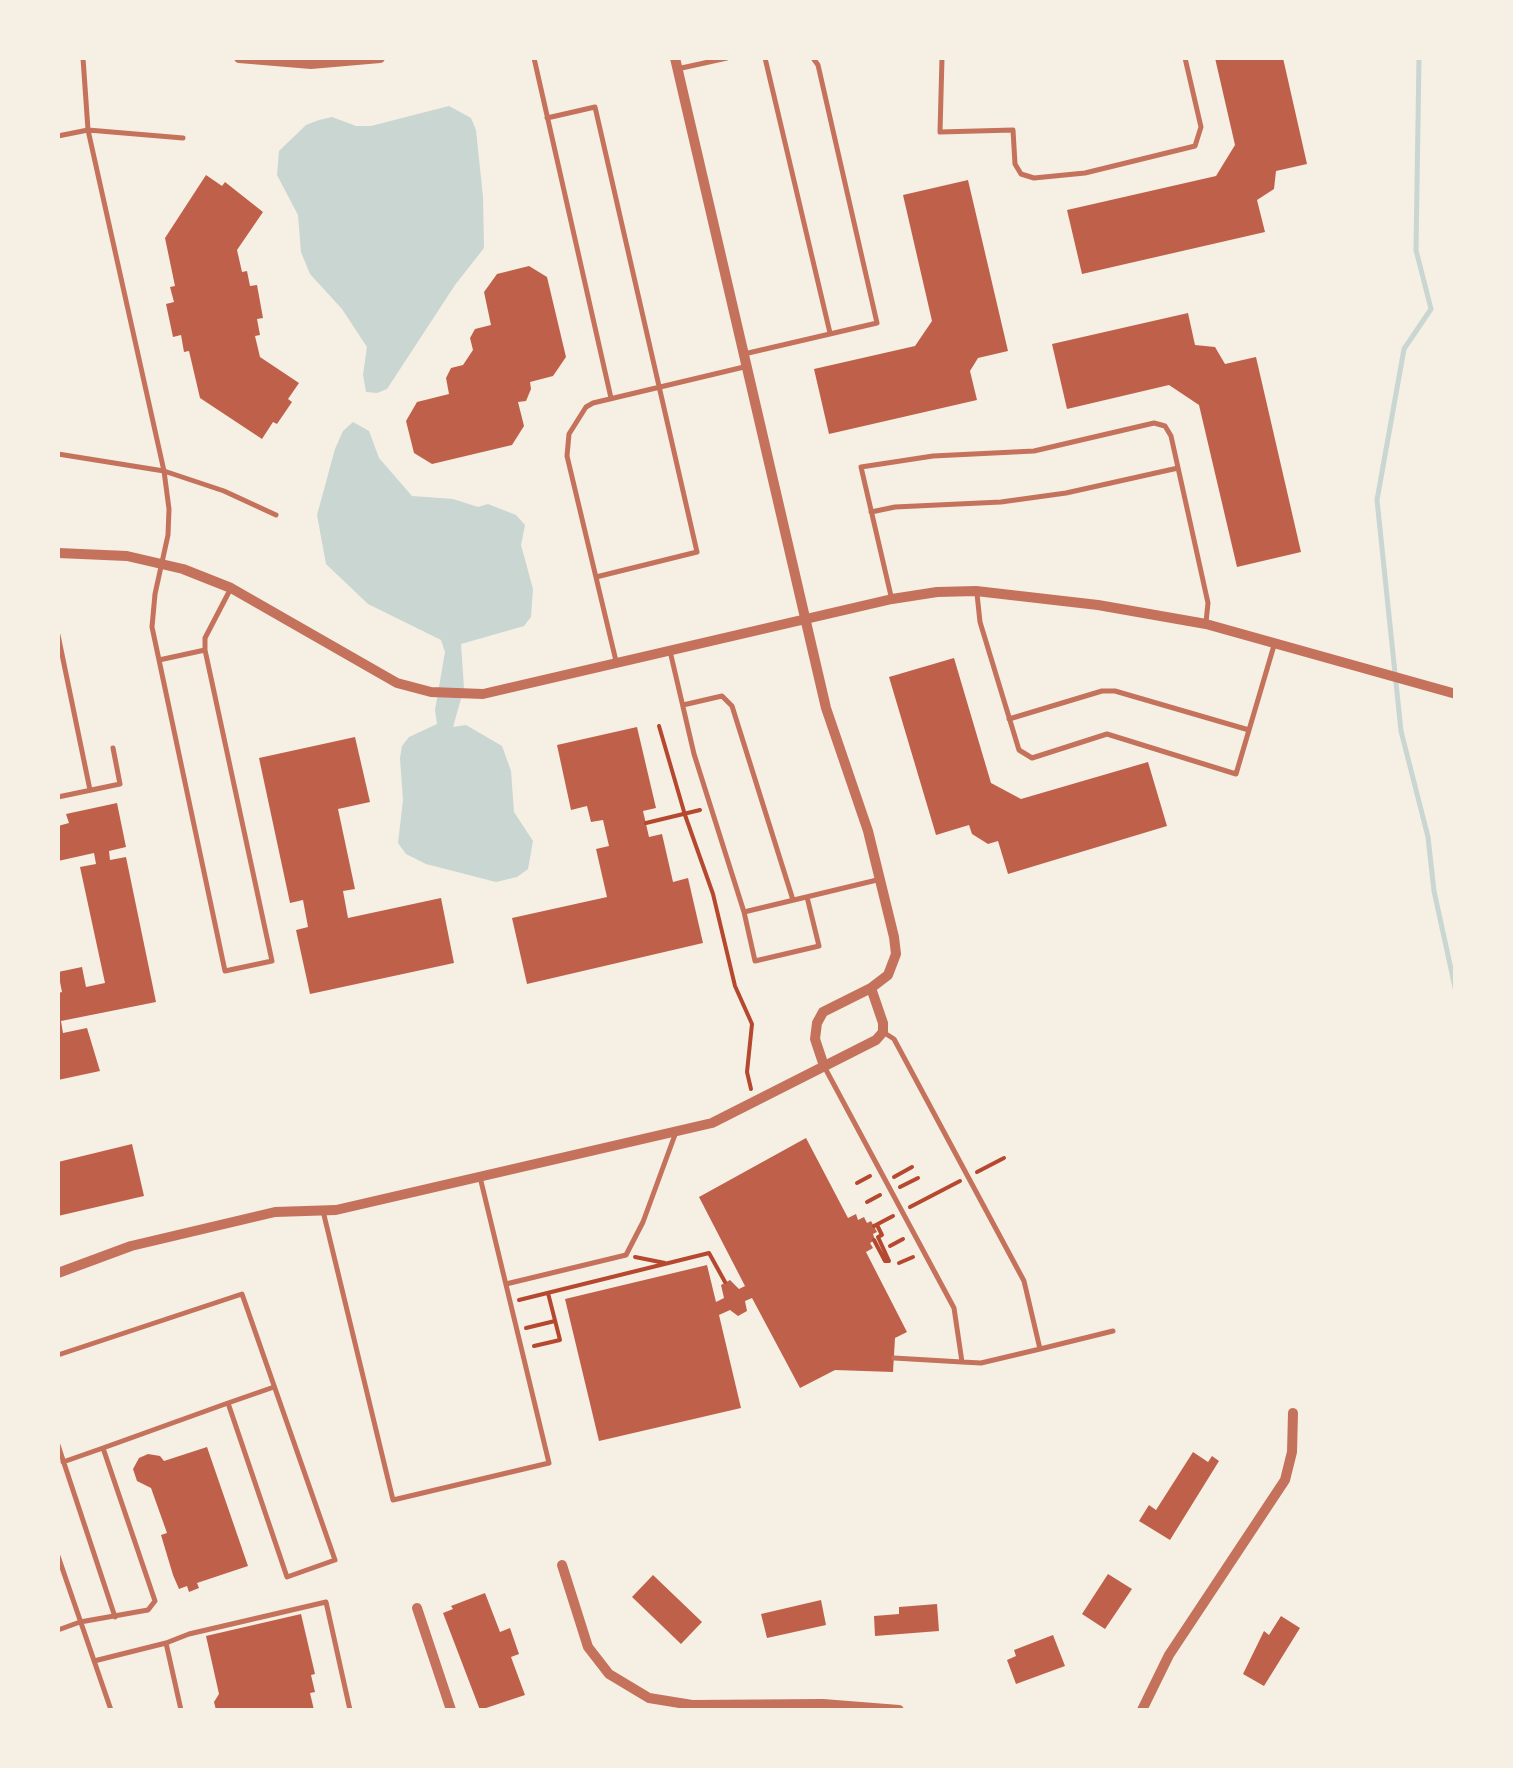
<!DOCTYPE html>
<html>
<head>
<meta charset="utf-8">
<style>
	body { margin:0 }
	#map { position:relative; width:1513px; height:1768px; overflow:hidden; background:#f6efe4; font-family:Commissioner,sans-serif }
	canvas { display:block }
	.frame { position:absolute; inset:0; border:60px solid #f6efe4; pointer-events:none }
</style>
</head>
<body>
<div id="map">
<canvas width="1513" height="1768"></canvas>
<div class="frame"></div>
</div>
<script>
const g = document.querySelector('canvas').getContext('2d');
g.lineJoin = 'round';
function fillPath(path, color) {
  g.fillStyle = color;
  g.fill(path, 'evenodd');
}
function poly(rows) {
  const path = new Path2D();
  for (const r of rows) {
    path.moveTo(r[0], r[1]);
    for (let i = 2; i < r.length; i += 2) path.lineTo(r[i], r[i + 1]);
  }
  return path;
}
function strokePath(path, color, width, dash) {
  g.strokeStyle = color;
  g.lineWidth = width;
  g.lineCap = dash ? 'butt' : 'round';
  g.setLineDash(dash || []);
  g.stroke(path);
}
fillPath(poly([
	[449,106,471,118,476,130,483,197,484,248,455,285,387,389,377,393,366,392,363,375,367,347,342,309,310,274,301,252,298,215,277,175,279,151,306,125,319,120,332,117,356,126,371,126],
	[353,422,369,431,379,458,412,496,453,499,478,507,488,504,516,515,525,525,521,545,533,589,531,617,524,626,461,644,464,688,453,727,466,725,502,746,511,771,514,812,533,841,528,869,517,877,496,882,426,864,406,854,398,843,403,800,400,758,402,746,409,737,437,724,435,710,445,652,441,640,368,604,326,564,317,515,335,449,343,431]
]), '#c9d6d2');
strokePath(poly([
	[1419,58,1416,250,1431,309,1404,349,1377,500,1401,731,1428,837,1434,891,1456,992]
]), '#c9d6d2', 5);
fillPath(poly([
	[1215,58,1283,58,1307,164,1276,171,1274,189,1257,200,1265,232,1082,274,1067,210,1216,176,1235,145],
	[206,175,222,186,225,182,263,212,237,250,242,272,247,271,250,286,257,285,263,318,257,319,260,335,255,336,260,357,299,383,288,399,292,402,277,424,273,422,262,439,200,398,189,351,184,352,181,335,173,337,166,304,174,302,170,287,175,286,165,238],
	[968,180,1008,351,978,358,970,371,977,400,829,434,814,369,915,346,932,321,903,195],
	[529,266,547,277,566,357,553,376,530,382,531,389,526,401,518,402,524,426,512,445,432,464,414,453,406,421,417,402,449,394,446,378,451,368,463,365,473,350,470,338,475,329,491,325,484,292,497,274],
	[1188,313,1195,345,1215,347,1225,364,1256,357,1301,552,1237,567,1199,405,1169,385,1067,409,1052,344],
	[954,658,991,783,1021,799,1148,762,1167,826,1008,874,998,841,988,844,972,834,969,825,936,835,889,677],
	[637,727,656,808,643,811,649,837,662,834,673,882,688,878,703,943,527,984,512,918,607,897,596,849,609,846,603,820,591,822,587,806,571,810,557,745],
	[355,737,370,802,338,809,355,889,343,891,348,918,441,898,454,963,310,994,296,930,308,927,303,900,290,903,259,758],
	[117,803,126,847,109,851,110,860,126,857,156,1002,61,1021,63,1033,87,1028,100,1071,58,1080,58,993,62,992,58,972,82,967,86,987,105,983,80,867,96,864,94,853,58,861,58,826,69,823,66,814],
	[806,1138,848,1218,856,1214,858,1220,864,1217,867,1223,871,1221,877,1232,873,1234,875,1240,870,1243,873,1248,866,1252,907,1332,895,1338,893,1372,835,1370,800,1388,752,1298,745,1301,747,1311,738,1316,730,1310,719,1315,741,1408,599,1441,565,1299,707,1265,716,1302,724,1298,721,1285,730,1280,739,1289,745,1286,699,1197],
	[132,1144,144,1196,58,1216,58,1162],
	[207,1447,248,1566,197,1583,199,1588,189,1592,187,1586,179,1589,173,1575,161,1535,167,1533,151,1488,137,1481,133,1469,139,1458,148,1454,160,1456,164,1461],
	[1193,1452,1208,1462,1212,1456,1219,1461,1170,1540,1139,1521,1149,1505,1156,1510],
	[1108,1574,1132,1589,1105,1629,1082,1614],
	[653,1575,702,1622,681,1644,632,1597],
	[485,1593,500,1632,510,1628,519,1654,511,1657,525,1695,480,1710,443,1613,453,1609,451,1606],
	[821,1600,826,1625,767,1638,761,1614],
	[937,1604,939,1631,875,1636,874,1616,899,1614,899,1607],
	[301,1614,315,1674,311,1675,315,1692,310,1693,314,1710,216,1710,214,1702,219,1694,206,1636],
	[1281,1616,1300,1628,1264,1686,1243,1674,1264,1631,1269,1635],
	[1053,1635,1065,1666,1016,1684,1007,1660,1016,1656,1014,1650]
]), '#bf614a');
strokePath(poly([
	[659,726,685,815,713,894,735,986,752,1024,747,1072,751,1089],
	[646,823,700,810],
	[977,1172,1004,1158],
	[894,1177,912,1167],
	[857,1183,870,1176],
	[900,1187,918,1178],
	[867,1202,880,1195],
	[910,1207,960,1181],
	[874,1226,893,1216],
	[874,1240,885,1261,889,1261,878,1237,882,1235,877,1225],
	[890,1246,903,1239],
	[635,1257,665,1263],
	[899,1263,913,1257],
	[519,1300,709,1253,725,1282],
	[526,1328,555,1321],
	[534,1346,560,1340,548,1293]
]), '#b5482f', 4);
strokePath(poly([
	[83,58,88,130,164,471,169,509,168,535,155,594,152,627,225,971,272,961,205,650,205,638,231,588],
	[534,58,611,398],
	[765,58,830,333],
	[942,58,940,132,1013,130,1015,164,1021,174,1034,178,1085,173,1195,146,1201,127,1185,58],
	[677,69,727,58],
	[547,118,595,107,697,552,596,577],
	[58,136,88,130,183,138],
	[744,354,877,323,818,65,813,58],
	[58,454,164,471,224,491,276,515],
	[871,512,895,507,1001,502,1066,493,1178,468],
	[977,594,980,622,1019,750,1032,758,1107,734,1236,774,1275,642],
	[891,596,861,467,933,456,1034,451,1154,423,1165,426,1171,436,1208,603,1206,622],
	[58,635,90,790],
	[670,651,694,754,744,912,755,961,819,946,807,897],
	[159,660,205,650],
	[616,661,567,456,569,434,586,407,593,403,744,367],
	[683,705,722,696,732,706,793,900],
	[1009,719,1102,691,1115,691,1249,730],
	[58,797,120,784,113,748],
	[744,912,877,880],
	[825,1068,954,1308,962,1362,981,1363,1040,1349,1024,1281,894,1039,883,1032],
	[323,1211,393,1500,549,1463,480,1177],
	[506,1284,626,1255,643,1222,676,1132],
	[1040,1349,1113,1331],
	[58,1355,242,1294,335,1560,287,1577,228,1403,103,1448,155,1601,148,1610,80,1622,58,1630],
	[894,1358,962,1362],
	[228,1403,274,1387],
	[58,1445,115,1617],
	[63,1462,103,1448],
	[58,1556,111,1710],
	[166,1643,181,1710],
	[94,1661,166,1643,189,1634,326,1602,350,1710]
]), '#c5725c', 5);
strokePath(poly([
	[239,58,311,64,380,58],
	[675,58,826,708,868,831,894,937,896,954,888,975,871,988,823,1012,817,1023,815,1039,824,1066],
	[58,553,127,556,183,569,231,588,397,683,431,692,483,694,892,599,937,592,976,591,1098,605,1206,624,1456,694],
	[58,1273,131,1246,275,1212,336,1210,712,1123,876,1040,883,1032,883,1023,871,988],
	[562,1565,588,1647,609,1674,649,1698,692,1705,823,1704,899,1710],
	[417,1608,451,1710],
	[1142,1710,1169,1655,1285,1480,1292,1452,1293,1413]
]), '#c5725c', 10);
</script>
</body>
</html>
